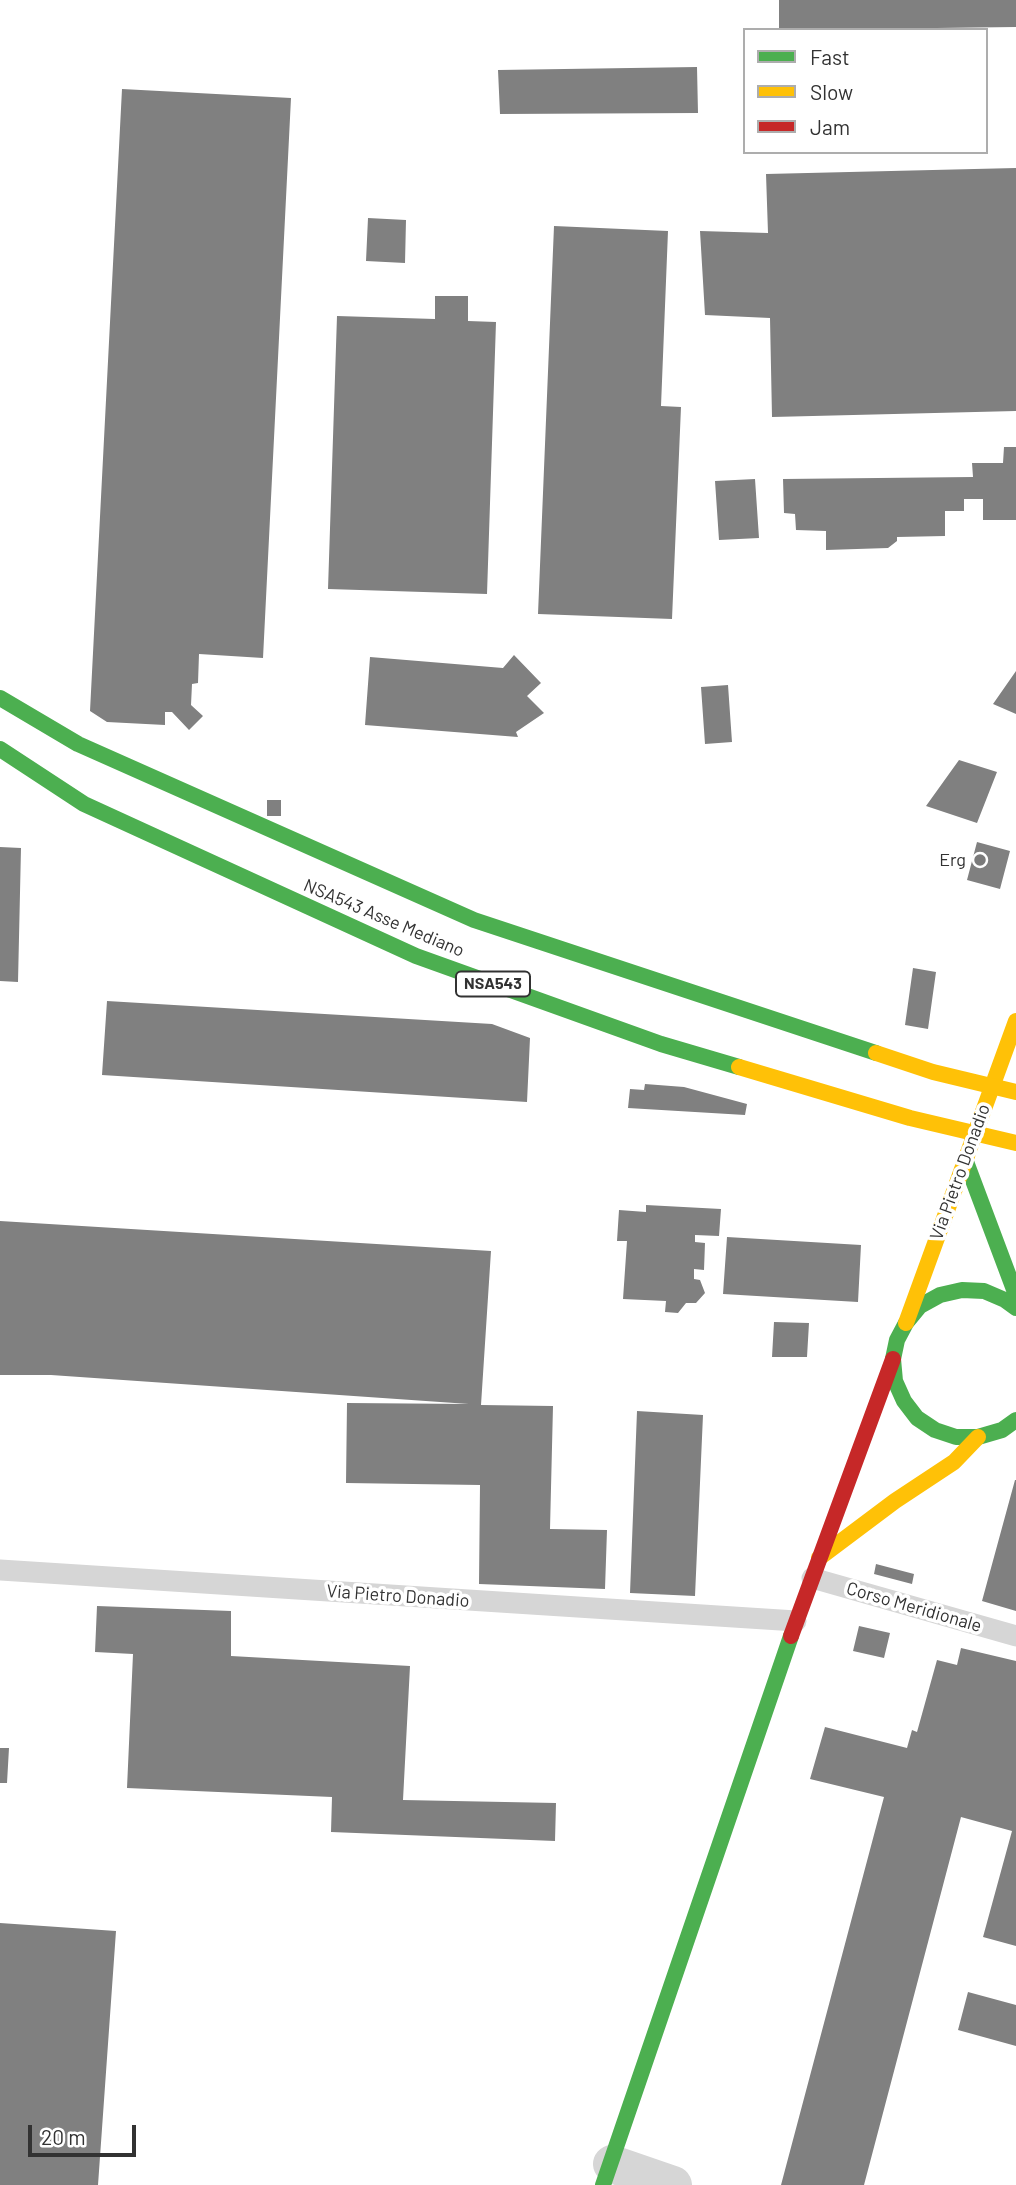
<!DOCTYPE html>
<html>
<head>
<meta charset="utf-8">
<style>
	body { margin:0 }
	#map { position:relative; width:1016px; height:2185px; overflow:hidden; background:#fff; font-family:Barlow,sans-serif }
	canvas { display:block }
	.legend { position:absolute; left:743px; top:28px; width:245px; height:126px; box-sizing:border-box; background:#fff; border:2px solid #adadad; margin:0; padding:9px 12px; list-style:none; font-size:21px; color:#323232 }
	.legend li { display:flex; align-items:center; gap:14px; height:35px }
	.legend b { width:35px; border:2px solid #adadad }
	.scale { position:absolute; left:28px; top:2125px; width:108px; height:32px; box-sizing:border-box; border:4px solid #323232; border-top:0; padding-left:9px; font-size:21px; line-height:24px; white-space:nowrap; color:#323232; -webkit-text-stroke:5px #fff; paint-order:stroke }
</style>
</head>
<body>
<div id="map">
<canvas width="1016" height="2185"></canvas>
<ul class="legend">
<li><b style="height:9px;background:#4caf50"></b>Fast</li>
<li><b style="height:9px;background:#ffc107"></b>Slow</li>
<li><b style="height:9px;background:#c62828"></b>Jam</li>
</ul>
<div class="scale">20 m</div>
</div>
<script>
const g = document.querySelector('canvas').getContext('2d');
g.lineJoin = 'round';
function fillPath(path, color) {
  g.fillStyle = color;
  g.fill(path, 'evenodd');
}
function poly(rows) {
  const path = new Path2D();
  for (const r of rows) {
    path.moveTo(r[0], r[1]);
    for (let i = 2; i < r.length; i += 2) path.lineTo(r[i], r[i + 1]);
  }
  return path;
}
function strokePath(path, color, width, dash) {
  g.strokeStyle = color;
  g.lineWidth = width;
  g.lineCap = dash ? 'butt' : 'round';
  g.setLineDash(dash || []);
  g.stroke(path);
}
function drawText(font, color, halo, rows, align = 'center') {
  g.font = font + ' Barlow,sans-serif';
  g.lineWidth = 7;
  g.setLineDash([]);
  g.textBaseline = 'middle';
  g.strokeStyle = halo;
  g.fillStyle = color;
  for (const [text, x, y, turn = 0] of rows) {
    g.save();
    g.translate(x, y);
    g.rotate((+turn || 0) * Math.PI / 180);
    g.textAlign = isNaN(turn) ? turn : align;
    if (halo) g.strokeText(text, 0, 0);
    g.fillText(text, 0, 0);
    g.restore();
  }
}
fillPath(poly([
	[779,0,1016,0,1016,27,779,30],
	[697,67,698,113,500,114,498,70],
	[122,89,291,98,263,658,199,654,198,683,192,684,191,705,203,716,189,730,172,712,165,712,165,725,107,722,90,711],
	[1016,168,1016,411,772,417,770,318,705,315,700,231,768,233,766,174],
	[368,218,406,220,405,263,366,261],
	[554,226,668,231,661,406,681,407,672,619,538,614],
	[435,296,468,296,468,321,496,322,487,594,328,589,337,316,435,319],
	[1004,447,1016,447,1016,520,983,520,983,499,964,499,964,511,945,511,945,536,897,537,897,541,888,548,826,550,826,531,796,530,795,514,784,513,783,479,973,477,972,463,1003,463],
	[755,479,759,538,719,540,715,481],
	[514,655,541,683,527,696,544,713,516,732,518,737,365,725,370,657,503,668],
	[1016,671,1016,714,993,704],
	[728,685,732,742,705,744,701,687],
	[959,760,997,772,977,823,926,806],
	[267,800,281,800,281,816,267,816],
	[977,842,1010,851,1000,889,967,880],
	[0,847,21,848,18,982,0,981],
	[913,968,936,972,928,1029,905,1025],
	[107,1001,492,1024,530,1038,527,1102,102,1075],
	[645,1084,684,1087,747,1104,745,1115,628,1108,630,1089,644,1090],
	[646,1205,721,1209,719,1236,695,1235,695,1242,705,1243,704,1270,694,1269,694,1279,700,1280,705,1293,696,1303,686,1303,678,1313,665,1312,666,1301,623,1299,627,1241,617,1241,619,1210,646,1212],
	[0,1221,491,1251,481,1405,553,1406,550,1529,607,1530,605,1589,479,1584,480,1485,346,1483,347,1403,469,1404,51,1375,0,1375],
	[727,1237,861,1245,858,1302,723,1294],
	[774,1322,809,1323,807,1357,772,1357],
	[637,1411,703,1415,695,1596,630,1593],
	[1015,1480,1016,1480,1016,1611,982,1601],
	[876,1564,914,1574,912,1584,874,1574],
	[97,1606,231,1611,231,1656,410,1666,403,1800,556,1803,555,1841,331,1832,332,1797,127,1788,133,1654,95,1652],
	[859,1626,890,1633,884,1658,853,1651],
	[961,1648,1016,1661,1016,1946,983,1937,1012,1831,961,1817,864,2185,781,2185,884,1797,810,1779,825,1727,907,1748,912,1730,917,1732,937,1660,957,1665],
	[0,1748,9,1748,7,1783,0,1783],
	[0,1923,116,1931,98,2185,0,2185],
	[968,1992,1016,2005,1016,2046,958,2030]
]), '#808080');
strokePath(poly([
	[0,1570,796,1621],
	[812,1578,1016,1636]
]), '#d6d6d6', 21);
strokePath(poly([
	[612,2164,673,2185]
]), '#d6d6d6', 38);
strokePath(poly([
	[965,1159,1016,1295],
	[1016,1308,1005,1300,984,1291,962,1290,940,1295,920,1306,906,1323,897,1340,893,1359,895,1381,904,1401,917,1418,935,1430,956,1437,978,1437,1002,1430,1016,1420],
	[603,2185,791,1636]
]), '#4caf50', 16);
strokePath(poly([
	[906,1323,1016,1021],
	[819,1558,895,1501,954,1462,978,1437]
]), '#ffc107', 16);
strokePath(poly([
	[791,1636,893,1359]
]), '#c62828', 16);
strokePath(poly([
	[0,698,78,744,474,920,876,1053],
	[0,749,84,804,416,956,661,1044,739,1067]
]), '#4caf50', 16);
strokePath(poly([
	[876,1053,933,1072,1016,1092],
	[739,1067,910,1118,1016,1143]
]), '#ffc107', 16);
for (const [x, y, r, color] of [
	[980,860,7,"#7a7a7a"]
]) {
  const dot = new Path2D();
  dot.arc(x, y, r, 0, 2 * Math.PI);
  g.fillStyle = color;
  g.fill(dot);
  strokePath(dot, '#fff', 2.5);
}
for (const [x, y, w] of [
	[493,984,74]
]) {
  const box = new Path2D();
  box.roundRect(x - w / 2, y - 12.5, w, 25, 5);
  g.fillStyle = '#fff';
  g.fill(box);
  strokePath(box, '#323232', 2);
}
drawText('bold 16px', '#323232', null, [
	["NSA543",493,984]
]);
drawText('18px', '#323232', '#fff', [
	["Erg",966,860]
], 'right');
drawText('18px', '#323232', '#fff', [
	["NSA543 Asse Mediano",384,918,23],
	["Via Pietro Donadio",960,1172,-70],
	["Via Pietro Donadio",398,1596,4],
	["Corso Meridionale",914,1607,16]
]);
</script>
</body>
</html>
